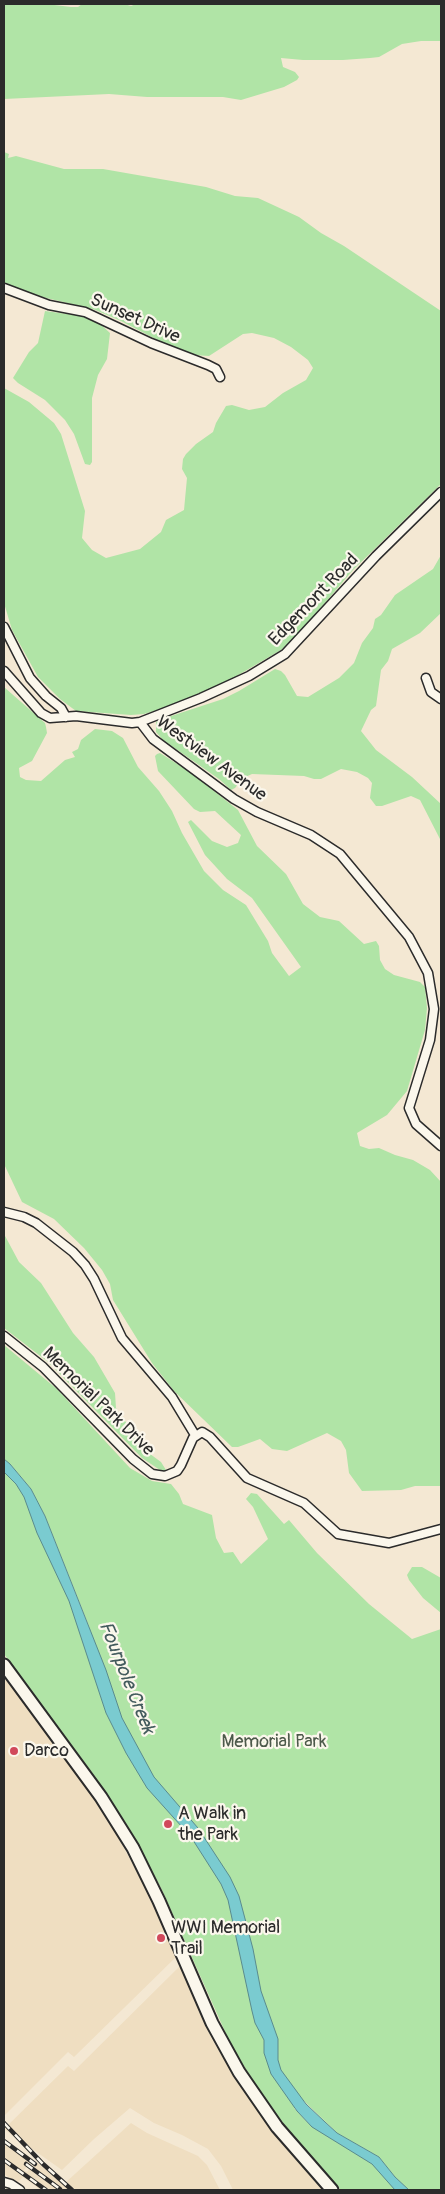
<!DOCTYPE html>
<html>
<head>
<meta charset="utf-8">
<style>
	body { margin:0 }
	#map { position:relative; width:445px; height:2194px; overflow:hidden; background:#f4e8d3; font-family:Pangolin,sans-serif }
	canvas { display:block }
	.frame { position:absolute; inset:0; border:5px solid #2b2b2b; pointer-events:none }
</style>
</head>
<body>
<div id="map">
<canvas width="445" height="2194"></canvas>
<div class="frame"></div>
</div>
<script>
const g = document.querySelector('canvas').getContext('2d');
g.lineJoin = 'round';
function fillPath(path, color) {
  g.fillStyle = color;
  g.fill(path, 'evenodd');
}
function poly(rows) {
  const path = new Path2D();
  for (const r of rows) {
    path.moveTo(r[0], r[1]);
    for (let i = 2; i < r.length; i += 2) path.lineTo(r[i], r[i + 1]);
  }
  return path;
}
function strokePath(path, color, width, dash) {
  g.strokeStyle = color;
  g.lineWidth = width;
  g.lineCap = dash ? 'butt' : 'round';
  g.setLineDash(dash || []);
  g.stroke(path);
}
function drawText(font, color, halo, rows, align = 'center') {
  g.font = font + ' Pangolin,sans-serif';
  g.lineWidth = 4.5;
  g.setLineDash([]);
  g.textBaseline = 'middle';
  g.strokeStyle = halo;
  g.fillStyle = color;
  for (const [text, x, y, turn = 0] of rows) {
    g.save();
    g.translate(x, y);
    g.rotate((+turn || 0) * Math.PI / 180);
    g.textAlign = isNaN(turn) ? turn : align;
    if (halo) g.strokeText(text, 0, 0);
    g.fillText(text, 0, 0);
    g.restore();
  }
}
fillPath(poly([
	[4,1677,77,1774,109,1821,144,1885,176,1957,74,2057,68,2052,4,2116],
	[180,1966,211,2038,243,2091,279,2140,322,2190,233,2190,221,2166,208,2149,182,2135,154,2123,130,2108,94,2139,62,2170,4,2129,68,2066,74,2071],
	[131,2123,147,2133,198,2156,207,2165,220,2190,41,2190,23,2177,17,2183,4,2174,4,2139,33,2160,24,2170,27,2172,36,2162,65,2183]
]), '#efdec1');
fillPath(poly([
	[4,4,46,4,71,7,78,7,82,4,124,4,131,6,136,4,441,4,441,41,421,41,402,44,379,57,370,58,343,60,303,60,281,58,283,67,295,72,299,77,297,80,284,87,241,100,223,97,147,97,109,94,4,99],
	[4,152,9,154,8,158,16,156,64,169,103,169,206,187,235,196,258,198,299,217,321,233,344,246,441,311,441,484,353,570,296,637,281,650,223,684,161,709,144,714,131,715,76,711,60,699,38,677,12,630,4,603,4,388,29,402,54,423,61,434,85,511,82,538,92,550,106,558,140,549,161,532,166,520,184,510,187,478,182,469,183,459,186,454,196,444,213,432,216,423,226,406,232,405,249,410,265,407,283,393,306,380,313,368,308,360,291,347,274,338,252,333,243,334,209,356,193,355,165,344,121,321,93,309,25,293,4,284],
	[45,311,82,316,97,321,110,333,107,359,98,375,92,398,92,462,90,465,85,464,74,434,65,420,45,400,18,383,13,378,29,352,38,343],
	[441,555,441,613,420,633,392,649,388,661,381,670,376,706,371,710,361,731,376,750,412,777,441,804,441,841,420,800,411,796,382,806,376,806,370,798,372,783,368,778,357,772,341,769,321,779,314,779,304,776,252,774,243,778,235,788,231,790,219,779,163,740,156,732,156,722,162,719,223,699,239,691,275,669,281,671,285,675,297,696,308,697,339,678,354,663,362,643,373,628,375,619,381,615,395,595,433,569],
	[4,687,45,723,46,727,47,733,32,761,19,768,20,777,26,780,41,781,65,760,75,757,72,752,78,749,81,740,95,729,112,731,123,738,138,767,159,791,172,811,182,833,204,871,223,890,246,905,268,941,272,953,289,976,301,967,252,898,227,879,205,855,188,822,191,820,212,841,227,847,238,843,241,835,215,811,200,812,194,809,158,771,155,756,157,754,160,753,190,772,238,810,257,846,286,874,303,904,320,917,339,921,364,944,376,941,379,946,380,960,385,969,394,975,420,982,425,987,427,1008,425,1030,407,1091,387,1115,357,1133,360,1146,369,1149,379,1148,395,1155,413,1160,430,1170,441,1182,441,1486,415,1486,401,1490,362,1491,349,1473,346,1450,341,1441,327,1433,287,1451,272,1449,260,1439,238,1447,232,1447,174,1391,152,1363,113,1300,110,1284,102,1270,84,1248,54,1219,22,1202,4,1164],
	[4,1234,19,1262,41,1283,73,1333,94,1357,115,1393,116,1408,146,1451,161,1462,166,1470,163,1472,142,1458,48,1362,4,1328],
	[4,1345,57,1389,130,1468,152,1481,171,1484,179,1494,183,1504,212,1515,216,1538,224,1553,233,1552,241,1564,268,1539,253,1507,246,1499,251,1493,257,1494,284,1524,289,1520,317,1553,369,1604,412,1639,441,1629,441,2190,409,2190,395,2177,379,2157,337,2133,304,2101,294,2108,309,2124,350,2148,384,2172,400,2190,341,2190,289,2131,260,2092,231,2045,161,1888,129,1828,93,1774,4,1654,4,1468,28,1493,90,1629,45,1516,31,1489,10,1464,4,1459],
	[412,1567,422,1567,441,1578,441,1613,423,1598,409,1580,407,1575]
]), '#b0e4a6');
const water = poly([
	[4,1459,10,1464,31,1489,45,1516,106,1670,122,1718,154,1777,198,1828,230,1877,239,1896,253,1949,261,1991,278,2039,278,2060,281,2070,306,2104,325,2122,337,2133,379,2157,395,2177,409,2190,395,2190,372,2164,312,2127,297,2111,271,2074,264,2053,264,2040,255,2023,252,2011,228,1900,221,1884,191,1837,147,1788,126,1753,106,1713,69,1601,37,1533,24,1497,16,1484,4,1472,4,1459]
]);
fillPath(water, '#7acbd0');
strokePath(water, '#5a8b8e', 1);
const street = poly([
	[4,288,49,305,85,312,151,343,208,365,216,369,220,377],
	[4,627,30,678,46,696,61,708,66,717],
	[4,671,41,713,50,718,76,716,132,723,140,722,201,698,249,676,285,654,376,556,441,492],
	[426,678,431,692,441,699],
	[140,722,153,739,234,799,257,812,311,835,340,854,409,937,428,973,434,1009,430,1040,409,1108,416,1124,441,1146],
	[4,1212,24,1217,36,1223,73,1252,85,1265,94,1279,122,1338,172,1397,195,1435],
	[4,1336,43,1367,133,1459,152,1474,165,1476,177,1471,181,1465,193,1438,202,1432,210,1437,247,1478,304,1503,338,1534,389,1543,441,1529],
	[4,2182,11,2184,20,2190]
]);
const secondary = poly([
	[4,1665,101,1797,133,1848,159,1901,212,2023,239,2072,277,2127,332,2190]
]);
strokePath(street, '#2b2b2b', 11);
strokePath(secondary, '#2b2b2b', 15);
strokePath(street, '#fbf7ec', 8);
strokePath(secondary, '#fbf7ec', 11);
const rail = poly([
	[4,2123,43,2164,72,2190],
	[4,2141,35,2164],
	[4,2160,46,2190],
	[26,2164,60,2189]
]);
strokePath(rail, '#2b2b2b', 4.5);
strokePath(rail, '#fbf7ec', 2.5, [8]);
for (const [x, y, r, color] of [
	[14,1751,5,"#d1495b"],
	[168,1824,5,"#d1495b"],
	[161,1938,5,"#d1495b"]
]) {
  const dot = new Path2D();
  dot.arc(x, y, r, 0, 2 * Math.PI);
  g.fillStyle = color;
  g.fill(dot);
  strokePath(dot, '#fbf7ec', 2);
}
drawText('18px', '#2b2b2b', '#fbf7ec', [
	["Sunset Drive",135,319,24],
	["Edgemont Road",314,600,-46],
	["Westview Avenue",211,759,36],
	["Memorial Park Drive",98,1402,44]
]);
drawText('18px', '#4c594a', '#fbf7ec', [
	["Memorial Park",274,1742]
]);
drawText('18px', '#2b2b2b', '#fbf7ec', [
	["Darco",24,1751],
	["A Walk in",178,1814],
	["the Park",178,1835],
	["WWI Memorial",171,1928],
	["Trail",171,1949]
], 'left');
drawText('italic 19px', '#435b5d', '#fbf7ec', [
	["Fourpole Creek",126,1678,68]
]);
</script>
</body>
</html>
